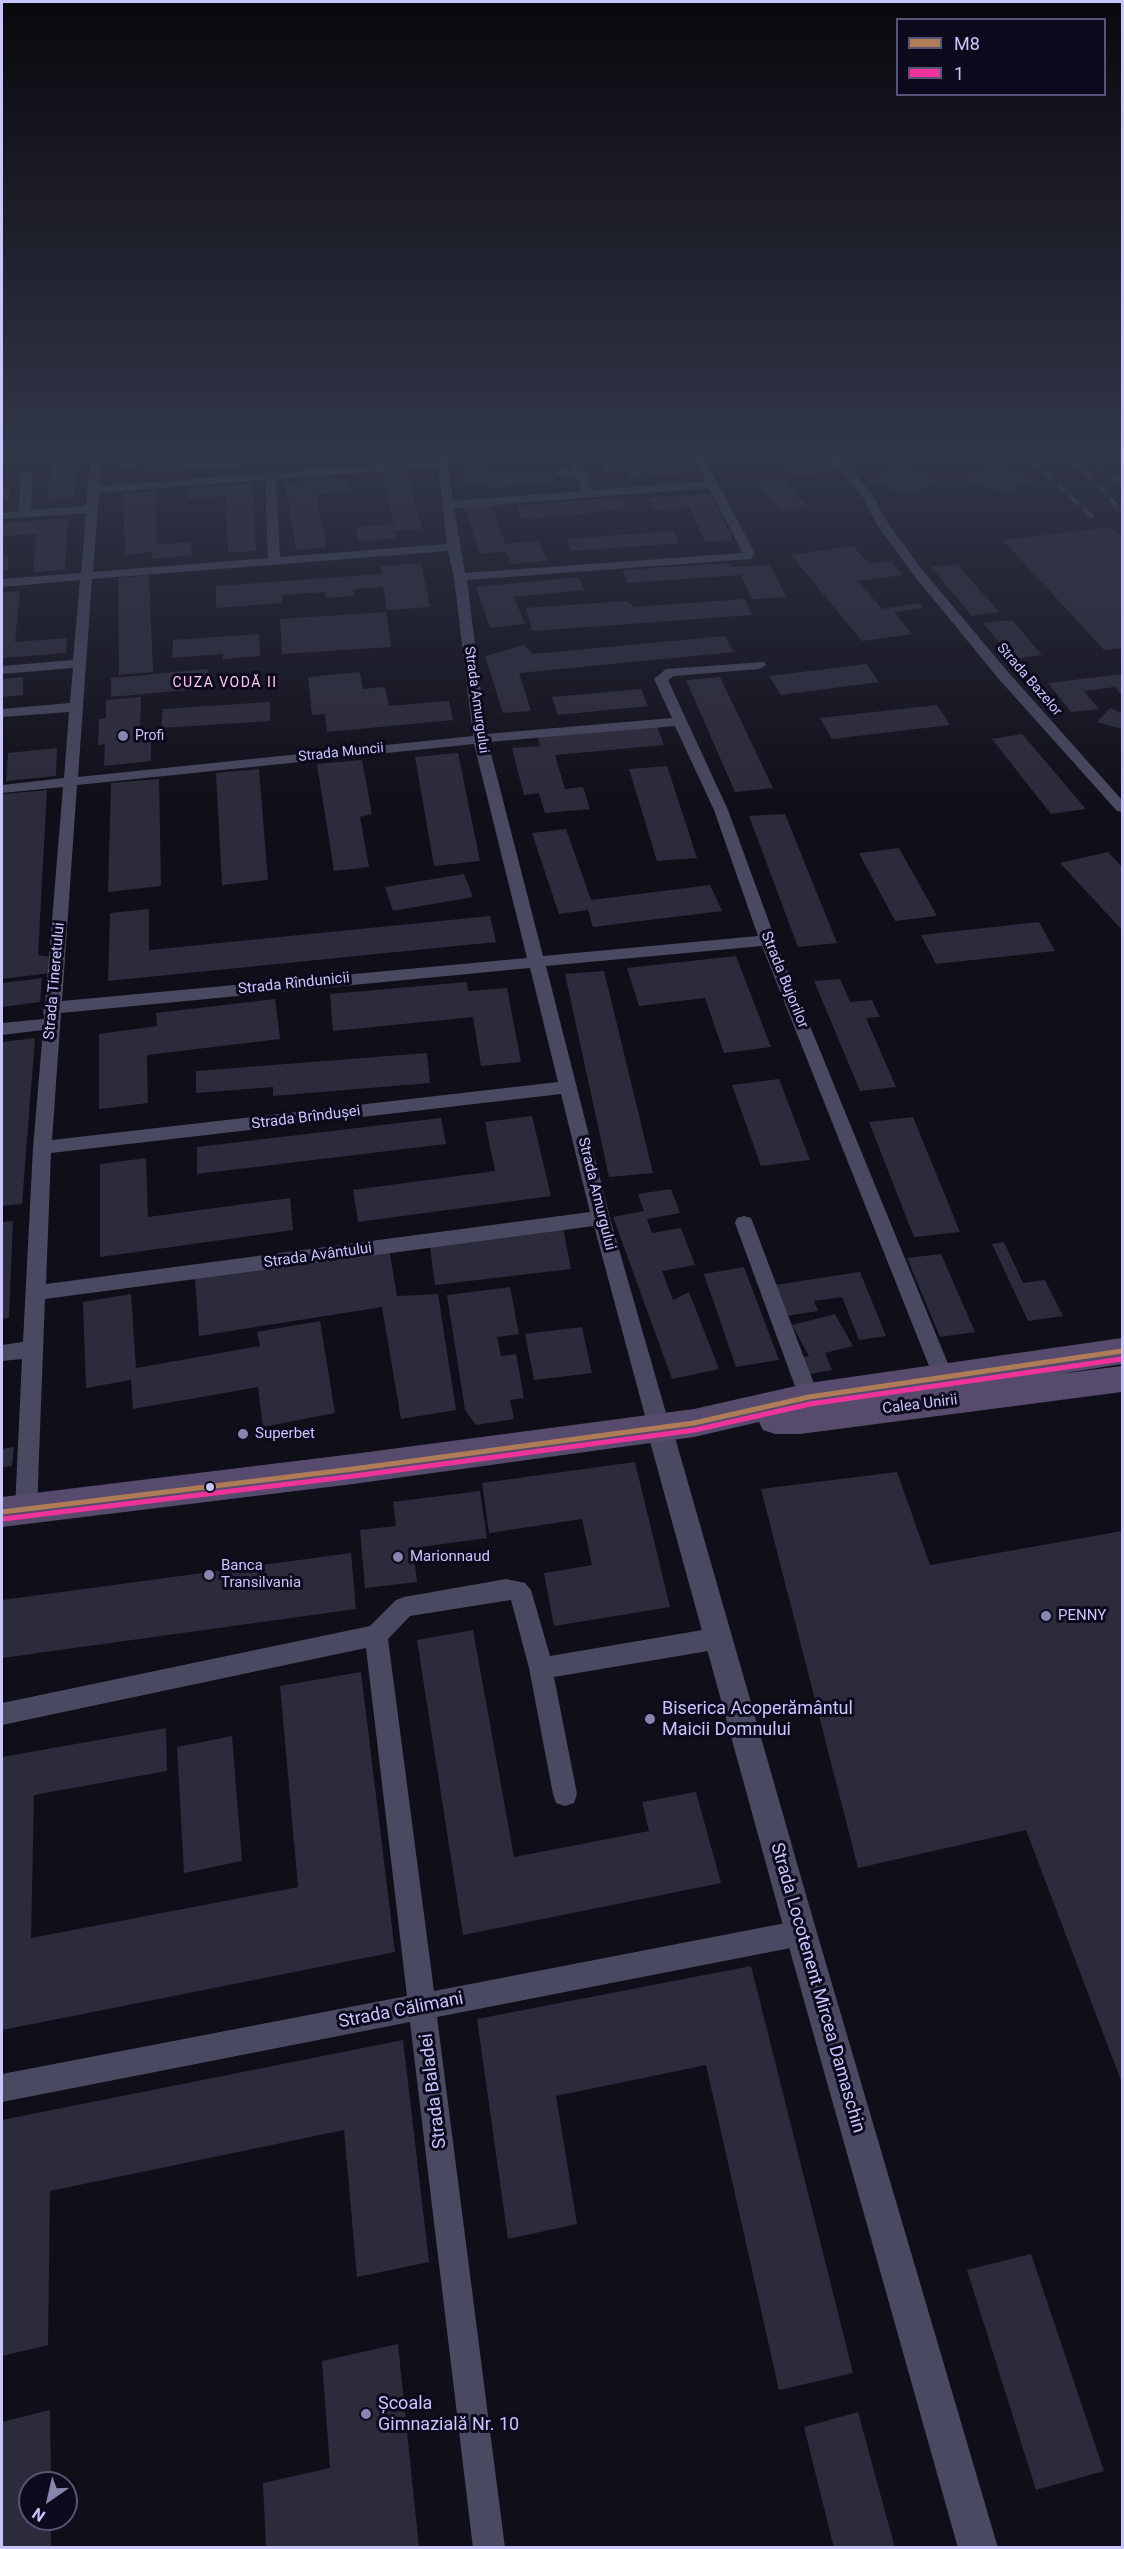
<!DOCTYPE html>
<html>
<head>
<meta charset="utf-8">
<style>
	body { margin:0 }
	#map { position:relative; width:1124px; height:2549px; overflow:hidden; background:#100e18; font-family:Roboto,sans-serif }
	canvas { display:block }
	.frame { position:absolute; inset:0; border:3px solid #c8c5ff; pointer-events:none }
	.legend { position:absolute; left:896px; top:18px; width:210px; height:78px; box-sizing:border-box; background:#0c0a1c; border:2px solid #575577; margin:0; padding:8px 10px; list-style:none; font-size:18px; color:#c8c5ff }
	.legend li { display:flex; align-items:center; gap:12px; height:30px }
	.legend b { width:30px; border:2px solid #575577 }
	.north { position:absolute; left:18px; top:2471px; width:60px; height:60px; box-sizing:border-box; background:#0c0a1c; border:2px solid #575577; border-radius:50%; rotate:214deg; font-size:16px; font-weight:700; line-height:24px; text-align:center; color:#c8c5ff }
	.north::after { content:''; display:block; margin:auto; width:21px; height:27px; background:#8885ae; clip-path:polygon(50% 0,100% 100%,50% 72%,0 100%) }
</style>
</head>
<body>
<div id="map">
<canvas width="1124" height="2549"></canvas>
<div class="frame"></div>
<ul class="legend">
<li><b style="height:8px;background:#b07c57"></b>M8</li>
<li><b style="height:8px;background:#ef339a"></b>1</li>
</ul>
<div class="north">N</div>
</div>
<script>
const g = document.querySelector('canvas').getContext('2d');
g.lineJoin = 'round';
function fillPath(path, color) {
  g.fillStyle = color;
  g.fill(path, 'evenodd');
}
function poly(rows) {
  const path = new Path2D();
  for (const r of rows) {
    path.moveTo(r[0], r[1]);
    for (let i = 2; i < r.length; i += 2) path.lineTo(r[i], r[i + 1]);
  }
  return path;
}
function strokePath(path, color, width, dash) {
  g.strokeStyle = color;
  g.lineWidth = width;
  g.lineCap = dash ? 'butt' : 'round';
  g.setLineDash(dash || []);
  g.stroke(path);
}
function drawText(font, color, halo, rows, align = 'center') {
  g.font = font + ' Roboto,sans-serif';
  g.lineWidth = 6;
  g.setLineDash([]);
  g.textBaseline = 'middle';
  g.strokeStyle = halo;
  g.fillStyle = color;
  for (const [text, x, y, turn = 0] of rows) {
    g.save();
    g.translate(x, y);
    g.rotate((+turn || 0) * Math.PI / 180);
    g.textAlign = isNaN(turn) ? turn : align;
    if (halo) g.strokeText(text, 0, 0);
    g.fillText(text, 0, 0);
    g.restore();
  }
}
fillPath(poly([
	[55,454,81,454,73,499,46,500],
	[121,454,153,454,153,462,247,455,248,466,147,473,147,466,121,468],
	[281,454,385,454,385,457,282,464],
	[458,454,486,454,492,475,551,471,555,484,490,488,489,482,466,483],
	[528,454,555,454,556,458,529,459],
	[597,454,626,454,633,467,692,463,698,472,630,478,627,472,606,473],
	[794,454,826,454,840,470,794,476,777,456],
	[990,464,1032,479,1006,494,964,478],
	[898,465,939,480,911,495,895,490,871,479],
	[407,469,422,529,394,531,396,538,358,541,356,527,394,524,381,471],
	[783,477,808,507,780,510,756,480],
	[348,478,351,492,316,495,326,547,296,550,285,483],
	[252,483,256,551,228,553,226,496,188,499,188,487],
	[10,488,9,501,2,502,2,489],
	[155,491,157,545,191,542,192,555,153,559,152,552,125,555,123,493],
	[711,494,733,540,705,542,689,507,653,510,648,498],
	[621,497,627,509,521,519,516,506],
	[490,500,505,544,539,541,547,561,510,564,506,551,480,554,463,503],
	[68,518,65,570,33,572,37,534,2,536,2,523],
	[1111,527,1122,538,1122,648,1104,650,1003,540],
	[673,531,679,543,571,551,567,539],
	[853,546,869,564,891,561,903,575,858,581,882,609,919,603,923,608,894,612,912,634,862,641,791,555],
	[2,555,8,555,8,570,2,571],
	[421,563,430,607,387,610,383,587,353,589,354,596,326,598,325,592,282,595,282,603,216,608,216,586,382,574,381,566],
	[730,563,732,567,770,565,786,597,752,599,741,575,627,583,623,570],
	[957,564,999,612,972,616,931,567],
	[149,575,153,672,119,675,118,578],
	[579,577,584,590,514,597,525,624,490,628,476,587],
	[20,591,15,642,67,638,66,653,2,658,2,592],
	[745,599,752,615,532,631,526,608,627,601,634,607],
	[386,612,391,647,282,654,280,619],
	[1012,620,1042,655,1013,659,983,623],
	[259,634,260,656,223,659,223,654,172,658,173,640],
	[725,636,734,652,519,673,531,711,503,713,485,656,524,645,533,654],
	[866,664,879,682,781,695,769,676],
	[208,669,209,688,111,697,111,678],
	[360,672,363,689,385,687,389,706,449,701,453,720,327,732,325,714,312,715,308,677],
	[1122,674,1122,696,1115,687,1084,691,1099,709,1071,712,1048,683],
	[23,677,23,695,2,697,2,679],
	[720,677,773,788,735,792,686,680],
	[641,689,648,706,558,715,552,697],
	[141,697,140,734,151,733,151,761,104,766,105,744,98,745,99,719,106,718,106,700],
	[270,702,270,721,161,728,163,709],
	[937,705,950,725,832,739,820,718],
	[1110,708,1122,713,1122,729,1097,722],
	[656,724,664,745,555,755,565,789,583,787,590,809,545,813,539,793,524,795,512,748,540,746,537,734],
	[1022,734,1086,809,1051,814,992,739],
	[57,748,56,776,6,781,8,753],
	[458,753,480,861,434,866,415,757],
	[362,760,372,814,360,817,369,867,334,871,317,764],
	[667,766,697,858,657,861,629,769],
	[259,769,268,880,222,885,216,773],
	[159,779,161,886,108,892,111,783],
	[47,790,38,955,51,957,50,973,2,979,3,794],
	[785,814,837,943,798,947,749,816],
	[566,829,591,900,710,885,722,911,593,927,588,910,559,914,532,833],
	[899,848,937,916,895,921,859,853],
	[1108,852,1122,867,1122,930,1060,863],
	[464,874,473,897,393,911,385,887],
	[149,909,149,950,490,916,496,942,108,981,110,913],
	[1039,922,1055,951,936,964,921,935],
	[736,956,771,1047,724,1053,705,998,639,1006,627,968],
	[604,971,653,1173,609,1177,565,974],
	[42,978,40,1002,2,1007,2,983],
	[840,979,850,1002,872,1000,880,1017,866,1018,896,1087,860,1091,814,981],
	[467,982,468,991,507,988,521,1062,481,1066,473,1017,333,1031,330,994],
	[275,999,280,1039,147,1055,148,1103,99,1109,99,1034,157,1026,156,1013],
	[35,1038,22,1204,2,1206,2,1042],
	[427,1053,430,1083,273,1096,273,1087,196,1093,196,1071],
	[779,1079,810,1160,761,1166,732,1085],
	[532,1116,551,1196,358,1222,353,1190,495,1171,485,1122],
	[913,1117,960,1232,914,1237,869,1122],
	[441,1118,446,1144,197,1174,197,1147],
	[146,1158,148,1217,290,1198,293,1230,100,1257,100,1164],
	[671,1189,680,1213,647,1219,652,1233,681,1228,695,1265,662,1271,673,1300,689,1292,719,1369,672,1379,613,1217,644,1211,638,1194],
	[13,1221,9,1318,2,1319,2,1222],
	[563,1228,571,1269,435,1285,430,1246],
	[1004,1242,1023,1283,1045,1280,1063,1316,1028,1321,992,1244],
	[389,1249,397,1296,438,1294,456,1410,401,1419,382,1307,199,1336,195,1278],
	[941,1254,975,1332,940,1337,907,1258],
	[744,1267,779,1360,736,1367,704,1274],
	[860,1272,886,1336,859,1340,842,1297,814,1301,818,1311,786,1316,774,1285],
	[510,1287,519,1334,497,1337,501,1356,516,1354,524,1398,510,1400,514,1419,476,1425,465,1410,447,1295],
	[131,1294,136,1368,260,1346,257,1332,320,1321,335,1413,263,1427,258,1387,133,1409,131,1380,86,1388,83,1302],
	[835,1314,853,1346,825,1353,832,1370,810,1374,803,1357,809,1356,792,1325],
	[582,1327,592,1373,534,1380,525,1334],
	[14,1447,12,1466,2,1467,2,1449],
	[635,1462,670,1607,554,1626,544,1573,592,1565,582,1519,489,1533,482,1483],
	[897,1472,930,1565,1122,1531,1122,2083,1026,1830,858,1868,761,1489],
	[480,1491,487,1538,413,1548,417,1582,365,1588,360,1530,396,1526,393,1502],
	[351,1553,356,1609,2,1658,2,1600],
	[473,1630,514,1857,649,1831,642,1802,696,1792,721,1883,463,1935,417,1640],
	[361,1672,395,1952,2,2030,2,1757,166,1728,167,1771,34,1795,31,1938,298,1887,280,1686],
	[232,1736,242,1861,184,1873,177,1747],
	[751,1966,853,2373,779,2390,706,2065,556,2096,577,2224,508,2239,477,2019],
	[403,2040,429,2262,357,2277,344,2130,50,2191,48,2345,2,2356,2,2120],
	[1031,2254,1104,2471,1036,2490,967,2270],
	[398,2344,419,2548,266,2548,263,2483,330,2468,322,2361],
	[50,2410,51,2483,30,2483,30,2519,51,2519,51,2548,2,2548,2,2422],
	[858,2412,895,2548,834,2548,804,2427]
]), '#2c2b3b');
fillPath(poly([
	[91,454,101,454,99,486,437,460,437,454,447,454,453,501,582,491,576,476,560,476,554,473,560,470,573,470,568,454,578,454,593,490,706,481,692,454,702,454,755,553,751,559,467,580,486,734,672,718,654,679,666,669,764,662,766,665,759,669,674,676,668,680,728,810,783,960,953,1376,950,1382,943,1384,936,1382,933,1376,762,946,546,966,610,1218,670,1427,666,1433,659,1436,652,1433,648,1427,594,1226,45,1299,37,1509,34,1516,26,1518,18,1516,15,1509,22,1359,2,1361,2,1345,23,1342,33,1148,43,1030,2,1035,2,1023,44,1019,43,1008,45,1005,63,787,2,793,2,785,64,778,69,712,2,717,2,709,70,703,73,668,2,674,2,666,73,660,80,580,2,587,2,579,81,573,86,513,2,519,2,513,19,511,21,473,27,470,33,473,31,510,86,506,91,454],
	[438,467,447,544,280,557,276,479,438,467],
	[265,480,268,558,93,572,99,493,265,480],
	[709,488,743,553,465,573,454,508,709,488],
	[448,551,454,577,473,736,78,777,92,579,448,551],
	[675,726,714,810,758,936,543,956,488,742,675,726],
	[474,744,527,958,62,1001,77,785,474,744],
	[530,968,558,1082,52,1140,61,1013,530,968],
	[561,1094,590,1212,46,1284,51,1153,561,1094],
	[826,454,837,454,870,491,888,523,920,567,1008,672,1122,800,1122,812,1117,811,998,678,912,573,876,523,861,494,826,454],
	[744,1216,751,1218,753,1223,819,1397,816,1403,809,1405,802,1403,799,1397,735,1223,737,1218,744,1216],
	[506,1579,525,1583,531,1590,550,1656,720,1627,728,1630,732,1638,728,1646,720,1649,554,1677,577,1794,574,1803,565,1806,556,1803,553,1794,529,1668,511,1600,410,1616,388,1639,434,1991,801,1920,810,1924,814,1933,810,1942,801,1946,437,2017,505,2548,473,2548,410,2022,2,2102,2,2074,407,1996,366,1648,2,1725,2,1703,370,1626,396,1600,404,1597,506,1579]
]), '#494961');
fillPath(poly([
	[659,1416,668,1419,672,1427,817,1933,998,2548,958,2548,785,1933,646,1427,650,1419,659,1416]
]), '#494961');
fillPath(poly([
	[1122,1338,1122,1364,1059,1374,1122,1366,1122,1392,800,1434,775,1434,763,1430,759,1422,694,1437,353,1484,2,1527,2,1497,353,1454,694,1409,809,1383,1122,1338]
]), '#564b6c');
const rail = poly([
	[1025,454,1091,516],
	[1066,454,1100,486,1122,513],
	[1108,454,1122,463],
	[1074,455,1122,481]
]);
strokePath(rail, '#3b5362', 4.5);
strokePath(rail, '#0c0a1c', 3, [9]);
strokePath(poly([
	[2,1512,353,1469,694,1423,809,1397,1122,1351]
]), '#b07c57', 5);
strokePath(poly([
	[3,1519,354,1476,695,1430,810,1404,1122,1359]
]), '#ef339a', 5);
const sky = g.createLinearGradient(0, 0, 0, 811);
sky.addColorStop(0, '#09080d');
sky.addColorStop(0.56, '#313648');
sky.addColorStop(1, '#31364800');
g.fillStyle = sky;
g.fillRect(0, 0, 1124, 811);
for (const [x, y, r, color] of [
	[123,736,6,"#8885ae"],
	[243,1434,6,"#8885ae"],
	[210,1487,5,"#c8c5ff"],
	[398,1557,6,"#8885ae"],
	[209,1575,6,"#8885ae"],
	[1046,1616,6,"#8885ae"],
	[650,1719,6,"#8885ae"],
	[366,2414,6,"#8885ae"]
]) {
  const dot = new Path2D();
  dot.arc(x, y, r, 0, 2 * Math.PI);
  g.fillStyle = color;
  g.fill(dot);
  strokePath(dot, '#0c0a1c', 2);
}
drawText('14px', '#c8c5ff', '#0c0a1c', [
	["Strada Bazelor",1029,680,49],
	["Strada Amurgului",476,700,82],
	["Strada Muncii",341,753,-6]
]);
g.letterSpacing = '1.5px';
drawText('14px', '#ffc7ee', '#0c0a1c', [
	["CUZA VODĂ II",225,683]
]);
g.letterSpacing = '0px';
drawText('14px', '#c8c5ff', '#0c0a1c', [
	["Profi",135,736]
], 'left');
drawText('15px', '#c8c5ff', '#0c0a1c', [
	["Strada Bujorilor",784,980,68],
	["Strada Tineretului",55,981,-85],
	["Strada Rîndunicii",294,984,-6],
	["Strada Brîndușei",306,1118,-7],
	["Strada Amurgului",596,1194,76],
	["Strada Avântului",318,1256,-8],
	["Calea Unirii",920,1405,-7]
]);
drawText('15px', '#c8c5ff', '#0c0a1c', [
	["Superbet",255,1434],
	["Marionnaud",410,1557],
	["Banca",221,1566],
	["Transilvania",221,1583],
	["PENNY",1058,1616]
], 'left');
drawText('18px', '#c8c5ff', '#0c0a1c', [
	["Biserica Acoperământul",662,1709],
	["Maicii Domnului",662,1730],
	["Școala",378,2404],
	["Gimnazială Nr. 10",378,2425]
], 'left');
drawText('18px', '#c8c5ff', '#0c0a1c', [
	["Strada Locotenent Mircea Damaschin",817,1988,74],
	["Strada Călimani",401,2011,-11],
	["Strada Baladei",434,2091,-97]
]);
</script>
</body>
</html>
